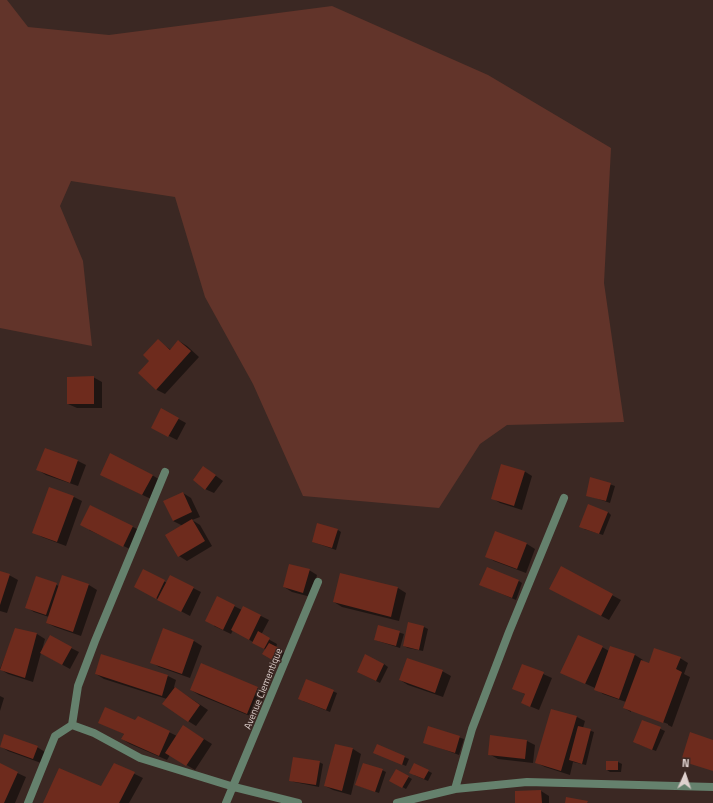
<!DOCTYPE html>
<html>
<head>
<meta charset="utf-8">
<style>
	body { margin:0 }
	#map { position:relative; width:713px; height:803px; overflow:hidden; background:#3b2823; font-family:"Titillium Web",sans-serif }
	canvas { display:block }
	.north { position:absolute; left:665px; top:755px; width:40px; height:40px; -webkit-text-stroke:3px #3b2823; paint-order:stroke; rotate:3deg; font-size:11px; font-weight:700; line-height:16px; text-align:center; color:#dfd1ce }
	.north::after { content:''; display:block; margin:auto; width:14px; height:18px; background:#dfd1ce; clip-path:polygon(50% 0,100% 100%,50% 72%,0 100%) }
</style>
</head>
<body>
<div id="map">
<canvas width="713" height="803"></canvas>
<div class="north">N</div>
</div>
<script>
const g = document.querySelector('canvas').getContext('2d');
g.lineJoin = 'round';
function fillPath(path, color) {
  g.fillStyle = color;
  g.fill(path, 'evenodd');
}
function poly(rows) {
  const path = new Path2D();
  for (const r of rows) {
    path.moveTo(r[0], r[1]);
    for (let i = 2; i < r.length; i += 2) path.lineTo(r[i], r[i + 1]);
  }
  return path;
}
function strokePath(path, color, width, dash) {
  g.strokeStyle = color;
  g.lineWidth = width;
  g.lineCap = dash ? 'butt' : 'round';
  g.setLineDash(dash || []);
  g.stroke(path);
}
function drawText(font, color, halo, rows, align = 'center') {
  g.font = font + ' "Titillium Web",sans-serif';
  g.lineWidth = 3;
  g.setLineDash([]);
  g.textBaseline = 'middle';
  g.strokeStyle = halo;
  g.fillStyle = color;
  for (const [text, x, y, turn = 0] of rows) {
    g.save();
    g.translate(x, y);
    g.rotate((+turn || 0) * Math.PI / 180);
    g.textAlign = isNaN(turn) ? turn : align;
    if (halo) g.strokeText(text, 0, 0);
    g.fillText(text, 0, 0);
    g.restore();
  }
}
fillPath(poly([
	[0,0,7,0,28,27,109,35,332,6,488,75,611,148,604,283,624,422,507,425,480,444,439,508,303,496,253,384,205,297,175,197,71,181,60,206,83,261,92,346,0,328]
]), '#62342a');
fillPath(poly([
	[158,341,171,350,179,341,187,346,199,357,165,394,157,390,139,373,150,361],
	[93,377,102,382,102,408,77,408,68,404],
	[162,410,186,423,177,440,161,432],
	[78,461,86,465,78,486,46,475,38,470],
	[204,467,223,481,214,493,205,489],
	[524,471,532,476,522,510,500,503,492,498],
	[152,475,160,480,151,499,109,479],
	[591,478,615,486,610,503,587,495],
	[50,488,74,497,82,501,66,546,42,537,33,532],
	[183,493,191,498,200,517,192,520,200,525,212,546,187,561,179,556,183,526,173,521],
	[91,506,141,531,132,550,89,530],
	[608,512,611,515,603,535,584,529],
	[338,530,341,532,336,550,313,542],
	[495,532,527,544,535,549,526,573,494,561,486,556],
	[562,568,621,600,609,620,558,593],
	[143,570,167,583,193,588,201,592,190,616,143,591],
	[309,570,317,575,311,597,292,592,284,587],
	[0,572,9,575,18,580,7,613,0,611],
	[341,574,398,588,406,593,399,621,342,607,334,602],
	[63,576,89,585,97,590,81,636,55,627,47,623,49,617,34,612,26,607,37,577,59,586],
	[519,581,522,583,516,600,481,585],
	[218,598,242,610,261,616,269,620,261,635,277,644,276,648,288,655,283,664,264,654,266,650,253,642,233,630,231,634,214,626],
	[379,626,404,634,400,648,375,640],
	[424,627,428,629,423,651,408,648,404,646],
	[16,629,37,634,45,639,42,650,71,648,79,652,70,669,41,653,33,682,8,674,0,669],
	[163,629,194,641,202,646,190,678,159,667,151,662],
	[602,647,609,651,611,647,635,655,643,660,642,661,649,664,680,658,688,663,684,674,690,677,672,727,668,725,668,724,631,710,631,712,624,708,626,702,603,694,595,688,562,673],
	[102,655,168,676,176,680,174,687,208,710,196,726,188,721,167,699,104,679,96,674],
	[202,664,258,688,266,693,255,718,199,695,191,690],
	[384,664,388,667,380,683,362,674],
	[523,665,552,678,539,710,522,703,526,695,514,688],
	[442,671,451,676,443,697,408,685,400,680],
	[306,680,337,693,330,712,303,701],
	[0,696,4,698,0,711],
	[552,710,577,717,585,721,583,728,594,732,586,765,573,762,570,775,545,767,537,763],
	[138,717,177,736,191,731,212,744,195,770,170,755,167,760,130,744,122,739,124,734,99,722,136,722],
	[643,721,665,731,656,751,638,744],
	[429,727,464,739,459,755,424,742],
	[491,736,527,741,535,745,533,763,498,759,489,754],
	[335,745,353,749,361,754,351,795,333,790,325,786],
	[0,746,37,747,45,752,41,763,8,751],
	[378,746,409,759,406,766,378,754],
	[319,762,323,764,319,787,294,782,290,780],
	[618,762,622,764,621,772,610,772,607,770],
	[114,764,143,778,129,803,44,803,102,787],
	[0,765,26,777,15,803,0,803],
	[382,770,386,772,379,793,356,785],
	[396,770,412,779,406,789,391,781],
	[428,771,432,773,428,781,414,775],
	[541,791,549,796,549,803,516,803]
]), '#0007');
fillPath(poly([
	[158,339,170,350,178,340,191,351,156,390,138,373,149,361,143,355],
	[94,376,94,404,67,404,67,377],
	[161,408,179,418,168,437,151,428],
	[45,448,78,460,70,483,36,470],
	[110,453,153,475,142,495,100,475],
	[501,464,525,471,514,506,491,499],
	[203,466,216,475,205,490,193,480],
	[590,477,611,483,606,501,586,496],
	[49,487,74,496,57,542,32,533],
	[183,492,192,512,173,521,163,501],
	[588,504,608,512,599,534,579,527],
	[90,505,133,526,123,547,80,525],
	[192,519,205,541,178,557,165,535],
	[317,523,338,529,332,548,312,542],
	[495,531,527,543,517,569,485,557],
	[289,564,310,569,303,593,283,587],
	[561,566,613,594,601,616,549,589],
	[487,567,519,580,512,598,479,585],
	[143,569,165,580,156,599,134,587],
	[0,571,10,574,0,605],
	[340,573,398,587,391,617,333,602],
	[62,575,89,584,73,632,46,623],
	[170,575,194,587,181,612,157,600],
	[36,576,57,583,46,615,25,608],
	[217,596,235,605,223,630,205,621],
	[243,606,261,615,249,640,231,630],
	[408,622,424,626,419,650,403,646],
	[378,625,400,631,396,646,374,640],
	[15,628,37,633,25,678,0,670],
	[163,628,194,640,182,674,150,663],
	[258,631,270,638,264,649,252,643],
	[50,635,72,647,62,665,40,653],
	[578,635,603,646,585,684,560,673],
	[269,643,281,649,274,661,262,654],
	[610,646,635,654,619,699,594,690],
	[654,648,681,657,676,669,682,672,663,723,623,708,641,660,649,663],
	[101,654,168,675,162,696,95,674],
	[365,654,384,664,376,681,357,672],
	[407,658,443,670,435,693,399,680],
	[201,663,258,687,247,714,190,690],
	[522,664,544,672,530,707,521,703,525,694,512,689],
	[306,679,334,690,326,710,298,699],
	[175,687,200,705,188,722,162,704],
	[105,707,135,720,138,716,170,731,159,756,121,739,124,734,98,723],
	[551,709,577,716,561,771,535,763],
	[642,720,661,727,652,750,633,742],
	[183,725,204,739,186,766,165,753],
	[428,726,460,736,455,753,423,743],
	[578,726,591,729,582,764,569,760],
	[690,732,713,740,713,771,681,761],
	[4,734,38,746,33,759,0,747],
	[490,735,527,740,525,759,488,755],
	[335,744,353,748,342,791,324,786],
	[377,744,405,756,402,765,373,753],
	[293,757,320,761,316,785,289,781],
	[606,761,618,761,618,770,606,770],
	[0,763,18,772,4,803,0,803],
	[114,763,135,772,119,803,43,803,59,768,101,786],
	[363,763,383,769,375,792,355,785],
	[414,763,429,770,424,779,409,773],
	[396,769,409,776,402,788,389,781],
	[541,790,542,803,515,803,515,791],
	[566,797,588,801,587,803,565,803]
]), '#6e2b1d');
strokePath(poly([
	[72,725,78,686,95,641,165,472],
	[72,725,94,733,140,758,234,787,298,803],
	[455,789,472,729,509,632,564,498],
	[28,803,55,736,72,725],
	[226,803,318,582],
	[397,803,455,789,527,782,713,787]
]), '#65816d', 8);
drawText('10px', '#dfd1ce', '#3b2823', [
	["Avenue Clementique",264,689,-68]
]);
</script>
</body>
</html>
